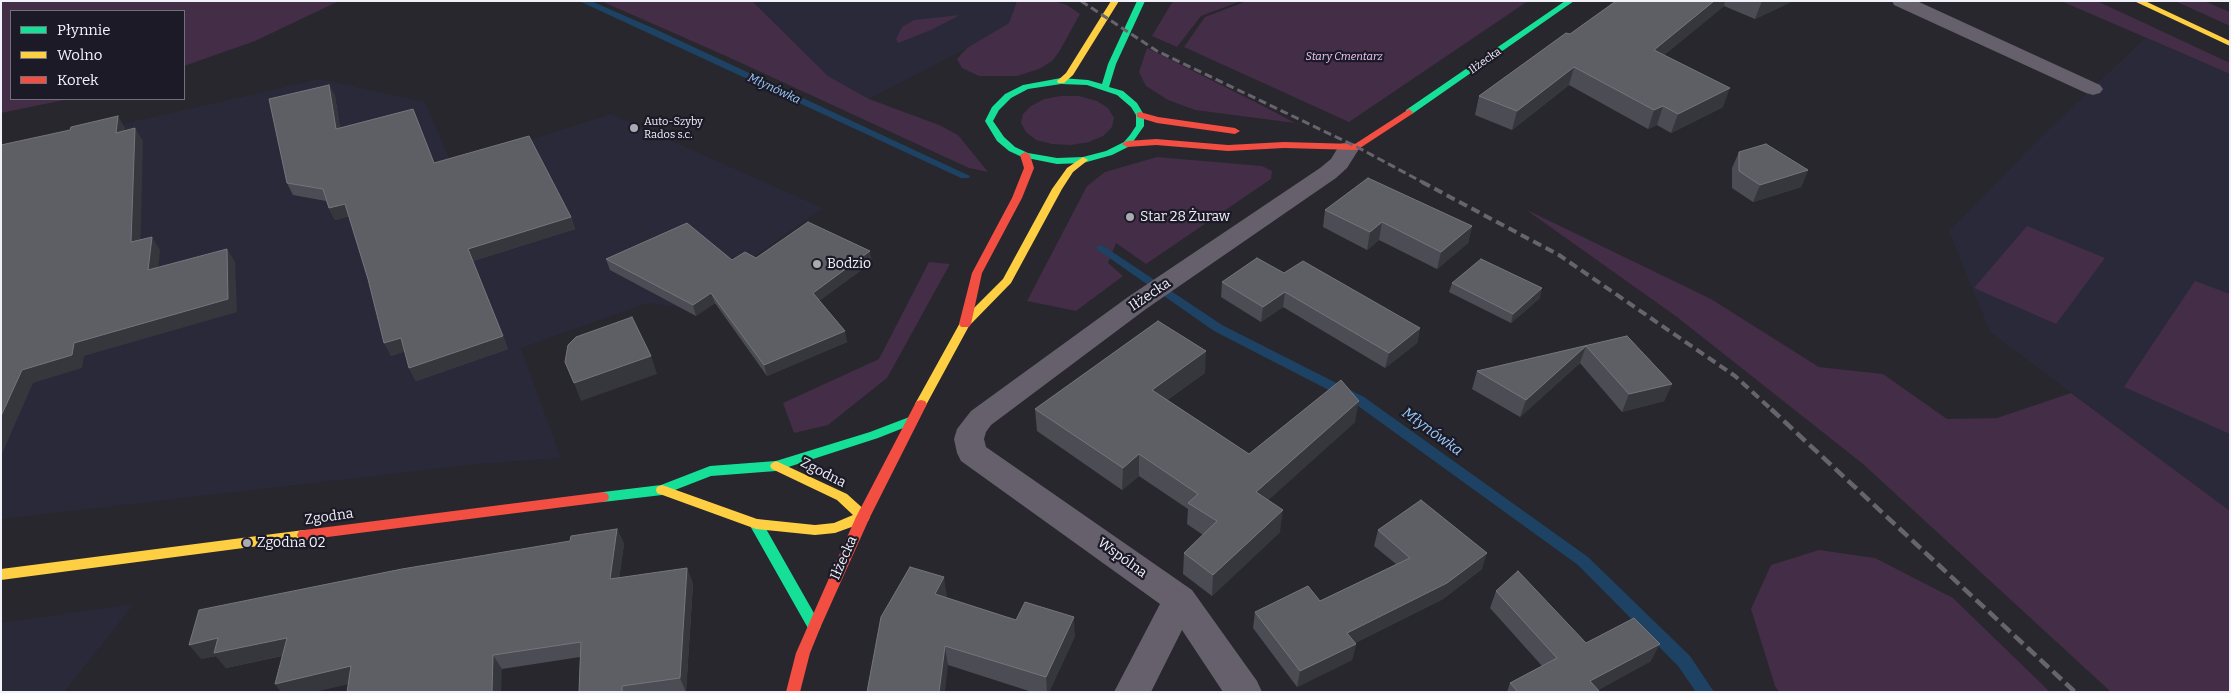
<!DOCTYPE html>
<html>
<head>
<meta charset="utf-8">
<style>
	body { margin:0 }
	#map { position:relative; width:2231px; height:693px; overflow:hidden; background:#27272d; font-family:Bitter,serif }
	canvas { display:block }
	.frame { position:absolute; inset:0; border:2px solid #f1f1fa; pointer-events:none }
	.legend { position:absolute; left:10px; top:10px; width:175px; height:90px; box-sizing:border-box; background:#1b1a26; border:1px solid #71707b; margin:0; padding:6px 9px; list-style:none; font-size:15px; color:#f1f1fa }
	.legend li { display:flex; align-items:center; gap:10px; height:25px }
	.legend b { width:25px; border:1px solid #71707b }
</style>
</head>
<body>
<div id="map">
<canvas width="2231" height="693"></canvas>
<div class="frame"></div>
<ul class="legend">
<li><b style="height:6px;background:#16e098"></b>Płynnie</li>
<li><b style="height:6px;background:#ffcf43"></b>Wolno</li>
<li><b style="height:6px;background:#f24e42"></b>Korek</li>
</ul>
</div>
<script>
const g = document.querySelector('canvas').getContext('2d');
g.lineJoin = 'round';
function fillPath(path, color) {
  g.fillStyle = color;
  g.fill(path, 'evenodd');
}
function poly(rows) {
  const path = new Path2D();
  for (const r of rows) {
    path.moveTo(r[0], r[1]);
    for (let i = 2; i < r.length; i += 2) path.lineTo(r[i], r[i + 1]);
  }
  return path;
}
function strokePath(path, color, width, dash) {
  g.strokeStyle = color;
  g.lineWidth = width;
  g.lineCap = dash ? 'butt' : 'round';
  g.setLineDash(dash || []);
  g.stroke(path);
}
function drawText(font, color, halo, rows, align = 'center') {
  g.font = font + ' Bitter,serif';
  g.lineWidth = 4.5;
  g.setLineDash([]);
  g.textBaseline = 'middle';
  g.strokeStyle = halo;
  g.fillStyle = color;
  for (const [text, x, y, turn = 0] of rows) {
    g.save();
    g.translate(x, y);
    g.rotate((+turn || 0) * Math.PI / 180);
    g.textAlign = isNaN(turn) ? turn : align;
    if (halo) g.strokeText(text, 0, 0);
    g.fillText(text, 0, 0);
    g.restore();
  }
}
fillPath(poly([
	[752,1,1017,1,1009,23,967,48,869,99,828,76],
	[2145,38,2230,74,2230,511,1990,332,1949,231,2045,133],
	[319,79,425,102,452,165,611,114,823,208,681,308,648,303,521,348,561,458,478,464,1,519,1,152],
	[134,604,64,692,1,692,1,623]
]), '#292939');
fillPath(poly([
	[1,1,339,1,255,41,184,66,184,11,11,11,11,99,69,99,1,113],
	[601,1,752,1,828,76,869,99,939,125,958,135,988,172,969,168,726,56],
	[1017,1,1054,1,1067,5,1080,14,1059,52,1052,61,1039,69,1017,76,979,76,962,68,957,59,967,48,1009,23],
	[1173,1,1241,1,1201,16,1177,47,1152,36],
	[1247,1,1528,1,1349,122,1184,47,1205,17],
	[2061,1,2097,1,2230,63,2230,74],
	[2175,1,2204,1,2230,12,2230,26],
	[960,15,931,30,898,43,896,39,902,27,914,20],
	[1147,48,1267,108,1295,123,1195,110,1168,100,1146,86,1139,72],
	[1061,96,1079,96,1097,101,1108,108,1114,118,1112,127,1103,136,1089,142,1071,145,1052,144,1036,140,1026,132,1021,123,1023,114,1031,106,1044,99],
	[1157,157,1262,166,1272,171,1271,179,1146,264,1116,243,1108,263,1123,276,1076,311,1027,301,1087,186,1105,172],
	[1525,209,1711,299,1819,367,1883,374,1947,419,1997,418,2071,393,2230,511,2230,692,2111,692,1863,464,1677,317],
	[2027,226,2105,258,2056,324,1974,288],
	[929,262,950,264,887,378,828,425,794,433,783,403,879,359],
	[2195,281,2230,294,2230,434,2124,387],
	[1819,550,1875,558,1953,598,2050,692,1779,692,1775,686,1751,609,1771,565]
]), '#442d47');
fillPath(poly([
	[579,1,591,1,655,29,970,176,969,178,961,178,579,1],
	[1102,245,1222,325,1364,397,1588,557,1690,656,1714,692,1696,692,1678,666,1578,565,1354,403,1214,331,1098,250,1096,248,1098,246,1102,245]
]), '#1e4263');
fillPath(poly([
	[1892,1,1917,1,2100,85,2103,89,2100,93,2093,95,2086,93,1894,5,1892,1],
	[1348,142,1356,144,1359,149,1347,168,1336,178,1146,309,991,425,986,432,984,439,986,447,1192,590,1257,681,1262,692,1223,692,1182,630,1151,692,1114,692,1160,604,961,461,957,453,954,439,957,429,971,411,1128,297,1320,168,1331,159,1340,144,1348,142]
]), '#65606c');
fillPath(poly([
	[1137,1,1145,1,1116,64,1109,87,1123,91,1137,103,1144,115,1144,126,1130,146,1112,155,1083,163,1057,164,1022,157,1009,151,997,141,985,121,992,107,1005,94,1023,85,1061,78,1088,80,1102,84,1108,64,1137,1],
	[1061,84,1087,85,1117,95,1131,107,1136,115,1136,126,1130,135,1124,142,1106,151,1083,157,1057,158,1028,153,1015,147,1004,137,993,121,999,110,1011,98,1028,89,1061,84],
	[1565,1,1574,1,1412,114,1406,114,1406,110,1565,1],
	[912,416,916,417,918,420,916,423,878,438,776,471,711,476,662,495,603,502,598,500,597,497,598,494,603,492,661,485,710,466,776,461,870,432,912,416],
	[756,519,761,520,819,622,821,626,819,630,814,632,809,630,749,524,751,520,756,519]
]), '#16e098');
fillPath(poly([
	[1111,1,1119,1,1073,75,1064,83,1058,83,1057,81,1066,73,1111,1],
	[2134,1,2145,1,2230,41,2230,46,2134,1],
	[1083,157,1088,160,1073,172,1062,189,1011,283,969,326,925,407,917,407,915,404,961,321,1003,279,1052,189,1067,168,1083,157],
	[776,461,847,494,868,513,870,517,868,521,835,533,815,535,756,529,657,493,656,490,657,487,662,485,757,519,815,525,834,523,853,515,837,500,772,469,770,466,772,463,776,461],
	[304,530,309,531,311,535,309,539,304,540,1,580,1,569,304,530]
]), '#ffcf43');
fillPath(poly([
	[1409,109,1413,112,1412,114,1357,150,1284,148,1228,151,1156,145,1127,147,1122,144,1127,141,1156,139,1228,145,1284,142,1355,144,1409,109],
	[1140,112,1158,117,1235,128,1240,131,1235,134,1157,123,1137,117,1137,113,1140,112],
	[1025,152,1030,155,1034,168,1022,198,982,273,971,324,969,327,961,327,959,324,972,273,1012,198,1024,168,1020,155,1025,152],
	[921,400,925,401,927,404,870,517,821,626,810,653,800,692,786,692,796,653,856,517,915,404,917,401,921,400],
	[603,492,608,494,609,497,608,500,603,502,304,540,299,539,297,535,299,531,304,530,603,492]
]), '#f24e42');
strokePath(poly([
	[1081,1,1157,51,1357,147,1424,183]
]), '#67646d', 3, [8, 4]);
strokePath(poly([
	[1422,182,1559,255,1735,376,1772,410]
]), '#67646d', 4, [9, 5]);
strokePath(poly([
	[1771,409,2075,692]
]), '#67646d', 4.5, [12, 5.5]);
fillPath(poly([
	[1616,1,1793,1,1755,19,1724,6,1664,55,1723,107,1671,133,1657,125,1648,129,1569,85,1512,130,1475,115,1479,96,1570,34],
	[329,85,335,96,340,128,413,109,434,162,571,217,575,229,473,261,508,349,416,381,409,368,405,351,391,356,349,216,335,220,329,208,326,201,293,195,287,183],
	[1739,152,1808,170,1801,187,1753,202,1732,188,1732,168],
	[1325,210,1472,226,1468,243,1437,269,1379,240,1367,250,1323,227],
	[756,258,872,262,819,301,847,342,767,376,715,303,696,316,610,270,606,259,732,260],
	[1284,273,1420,328,1417,343,1385,368,1283,307,1261,322,1221,297,1222,282],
	[1452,283,1540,298,1511,323,1449,292],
	[1627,336,1672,384,1664,401,1622,412,1580,363,1520,417,1472,389,1477,371],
	[1205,373,1167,400,1249,454,1355,422,1268,500,1280,532,1212,596,1183,574,1184,553,1203,535,1187,524,1188,509,1139,476,1122,490,1037,431,1035,409],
	[617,529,624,544,619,578,693,583,686,692,579,692,580,657,502,669,348,684,282,656,226,668,216,656,201,659,570,541],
	[1378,530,1482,569,1443,599,1355,643,1356,644,1352,660,1297,687,1253,628,1255,612,1320,601,1396,564,1374,546],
	[1496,591,1586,643,1651,661,1598,690,1600,692,1507,692,1510,683,1542,666,1490,608],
	[947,597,947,598,1016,620,1075,636,1049,692,1032,692,948,665,881,617]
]), '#4c4d54');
fillPath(poly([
	[1714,1,1725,1,1724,6,1647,69,1654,50],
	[1762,1,1793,1,1755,19],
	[1574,67,1569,85,1512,130,1517,111],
	[329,85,335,96,342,141,336,129],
	[1730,88,1723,107,1671,133,1678,114],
	[1663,106,1657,125,1648,129,1654,110],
	[413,109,418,120,439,174,434,163],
	[118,116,125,128,124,145,116,133],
	[135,128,143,141,140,255,131,242],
	[1808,170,1801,187,1753,202,1760,185],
	[345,204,351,216,335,220,329,208],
	[571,217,575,229,473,261,508,349,416,381,409,368,468,249],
	[1382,222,1379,240,1367,250,1370,232],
	[1472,226,1468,243,1437,269,1441,252],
	[152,237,160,250,157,283,148,270],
	[227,249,235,262,237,312,84,356,82,368,33,383,1,456,1,416,22,370],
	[870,251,872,262,815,304,813,293],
	[1542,288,1540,298,1511,323,1513,314],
	[1285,292,1283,307,1261,322,1263,307],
	[711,293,715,303,696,316,693,305],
	[1420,328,1417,343,1385,368,1389,353],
	[845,331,847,342,767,376,764,365],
	[401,338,408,350,391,356,384,343],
	[1586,346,1580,363,1520,417,1526,400],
	[1206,351,1205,373,1151,411,1152,390],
	[651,356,657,374,581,401,574,383],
	[1672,384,1664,401,1622,412,1629,394],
	[1359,401,1355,422,1253,514,1256,492],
	[1139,454,1139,476,1122,490,1123,468],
	[1283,510,1280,532,1212,596,1213,575],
	[617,529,624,544,617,594,610,579],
	[1487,553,1482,569,1443,599,1343,649,1347,633],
	[687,568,693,583,686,692,680,678],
	[944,577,947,597,938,614,935,594],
	[1074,617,1075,636,1049,692,1047,692,1046,677],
	[218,638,287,638,299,652,226,668,216,656,201,659,189,645],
	[1356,644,1352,660,1297,687,1300,671],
	[1660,644,1651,661,1595,692,1590,681],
	[945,646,948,665,945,692,939,692],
	[493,655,502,669,501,692,492,692],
	[351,666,362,681,315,692,281,692,275,684]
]), '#36373d');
const building = poly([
	[1616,1,1714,1,1654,50,1730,88,1678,114,1663,106,1654,110,1574,67,1517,111,1479,96,1566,33,1570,34,1616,1],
	[329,85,336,129,413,109,434,163,529,136,571,217,468,249,503,336,409,368,401,338,384,343,368,279,345,204,329,208,323,189,287,183,269,99,329,85],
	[118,116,116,133,135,128,131,242,152,237,148,270,227,249,228,299,74,343,72,355,22,370,1,416,1,145,70,130,71,127,118,116],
	[1766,144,1808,170,1760,185,1739,171,1739,152,1766,144],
	[1368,178,1472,226,1441,252,1382,222,1370,232,1325,210,1368,178],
	[808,222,870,251,813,293,845,331,764,365,711,293,693,305,606,259,687,223,732,260,745,252,756,258,808,222],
	[1257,258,1284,273,1303,261,1420,328,1389,353,1285,292,1263,307,1222,282,1257,258],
	[1481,259,1542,288,1513,314,1452,283,1481,259],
	[632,317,651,356,574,383,565,362,568,345,576,337,632,317],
	[1158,321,1206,351,1152,390,1249,454,1341,380,1359,401,1256,492,1283,510,1213,575,1184,553,1217,521,1188,503,1198,494,1139,454,1123,468,1035,409,1158,321],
	[1627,336,1672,384,1629,394,1586,346,1526,400,1477,371,1627,336],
	[1421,500,1487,553,1447,583,1347,633,1356,644,1300,671,1255,612,1308,586,1320,601,1410,558,1378,530,1421,500],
	[617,529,610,579,687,568,680,678,622,686,622,692,579,692,581,642,493,655,492,692,347,692,351,666,275,684,287,638,214,653,218,638,189,645,199,610,402,569,570,541,571,536,617,529],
	[910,567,944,577,935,594,1016,620,1025,602,1074,617,1046,677,945,646,939,692,867,692,881,617,910,567],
	[1518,571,1586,643,1634,618,1660,644,1590,681,1600,692,1518,692,1510,683,1557,658,1496,591,1518,571]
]);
fillPath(building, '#5e5f65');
strokePath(building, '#75767d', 1);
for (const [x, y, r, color] of [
	[634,128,5,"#aaaab2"],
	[1130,217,5,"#aaaab2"],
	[817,264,5,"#aaaab2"],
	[247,543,5,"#aaaab2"]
]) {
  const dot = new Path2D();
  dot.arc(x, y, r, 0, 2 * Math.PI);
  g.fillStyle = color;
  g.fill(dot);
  strokePath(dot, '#1b1a26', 2);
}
drawText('italic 11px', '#f5c8fa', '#1b1a26', [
	["Stary Cmentarz",1344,57]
]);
drawText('11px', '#f1f1fa', '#1b1a26', [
	["Iłżecka",1485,61,-35]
]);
drawText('11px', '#f1f1fa', '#1b1a26', [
	["Auto-Szyby",644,122],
	["Rados s.c.",644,135]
], 'left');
drawText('italic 12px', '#9ccdfc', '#1b1a26', [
	["Młynówka",774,89,25]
]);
drawText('14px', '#f1f1fa', '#1b1a26', [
	["Star 28 Żuraw",1140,217],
	["Bodzio",827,264],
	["Zgodna 02",257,543]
], 'left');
drawText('14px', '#f1f1fa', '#1b1a26', [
	["Iłżecka",1150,295,-34],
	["Zgodna",823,473,27],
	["Zgodna",329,517,-8],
	["Iłżecka",844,558,-66],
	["Wspólna",1122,558,36]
]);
drawText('italic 15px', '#9ccdfc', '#1b1a26', [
	["Młynówka",1432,432,36]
]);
</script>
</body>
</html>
